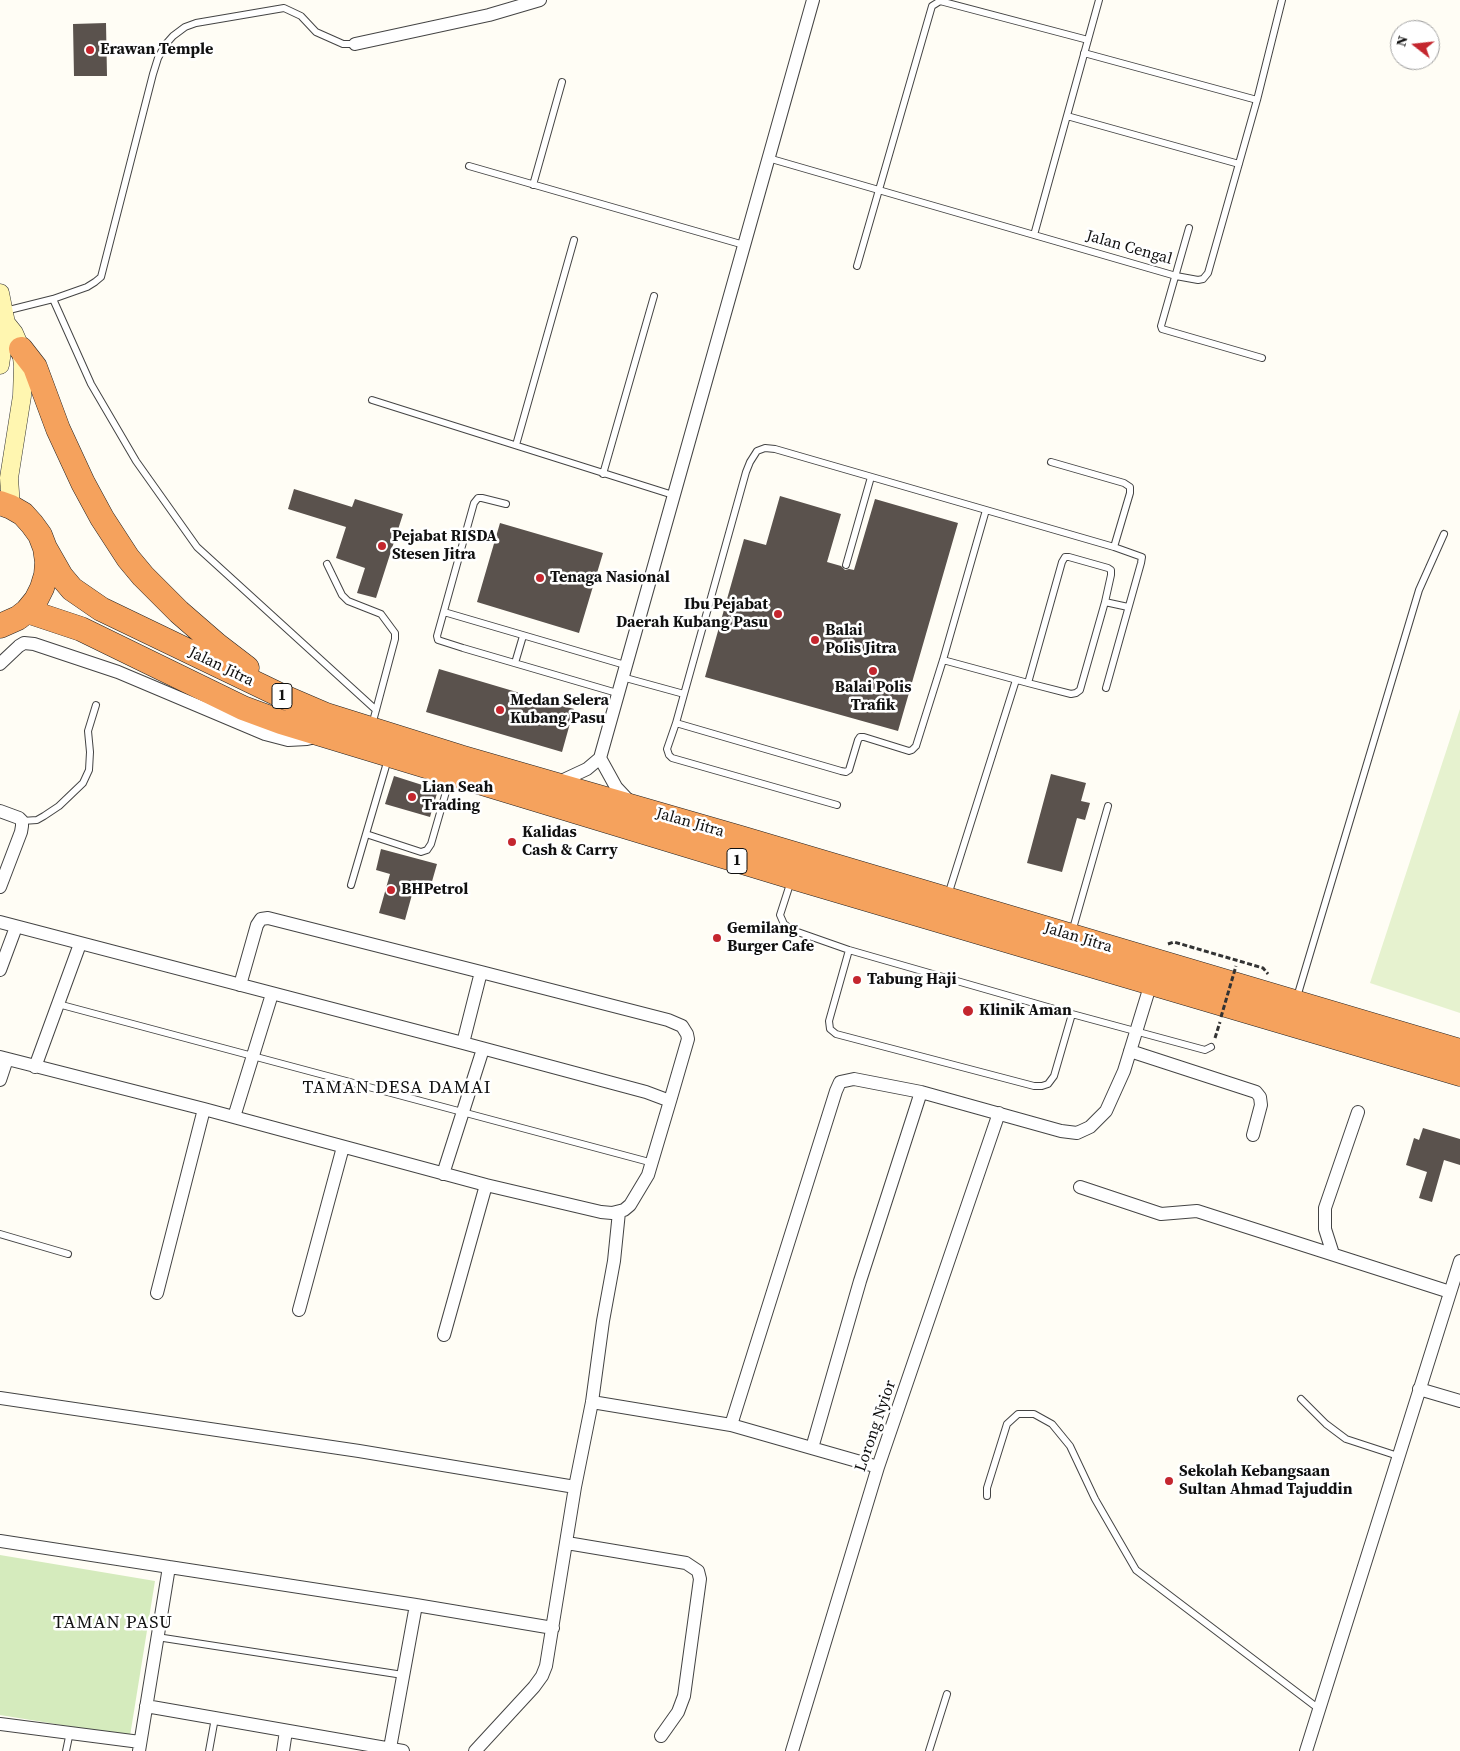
<!DOCTYPE html>
<html>
<head>
<meta charset="utf-8">
<style>
	body { margin:0 }
	#map { position:relative; width:1460px; height:1751px; overflow:hidden; background:#fffdf5; font-family:"Source Serif 4",serif }
	canvas { display:block }
	.north { position:absolute; left:1390px; top:20px; width:50px; height:50px; box-sizing:border-box; background:#fff; border:1px solid #a0a0a0; border-radius:50%; rotate:286deg; font-size:14px; font-weight:700; line-height:20px; text-align:center; color:#111 }
	.north::after { content:''; display:block; margin:auto; width:18px; height:22px; background:#c4262e; clip-path:polygon(50% 0,100% 100%,50% 72%,0 100%) }
</style>
</head>
<body>
<div id="map">
<canvas width="1460" height="1751"></canvas>
<div class="north">N</div>
</div>
<script>
const g = document.querySelector('canvas').getContext('2d');
g.lineJoin = 'round';
function fillPath(path, color) {
  g.fillStyle = color;
  g.fill(path, 'evenodd');
}
function poly(rows) {
  const path = new Path2D();
  for (const r of rows) {
    path.moveTo(r[0], r[1]);
    for (let i = 2; i < r.length; i += 2) path.lineTo(r[i], r[i + 1]);
  }
  return path;
}
function strokePath(path, color, width, dash) {
  g.strokeStyle = color;
  g.lineWidth = width;
  g.lineCap = dash ? 'butt' : 'round';
  g.setLineDash(dash || []);
  g.stroke(path);
}
function drawText(font, color, halo, rows, align = 'center') {
  g.font = font + ' "Source Serif 4",serif';
  g.lineWidth = 5;
  g.setLineDash([]);
  g.textBaseline = 'middle';
  g.strokeStyle = halo;
  g.fillStyle = color;
  for (const [text, x, y, turn = 0] of rows) {
    g.save();
    g.translate(x, y);
    g.rotate((+turn || 0) * Math.PI / 180);
    g.textAlign = isNaN(turn) ? turn : align;
    if (halo) g.strokeText(text, 0, 0);
    g.fillText(text, 0, 0);
    g.restore();
  }
}
fillPath(poly([
	[0,1555,155,1581,130,1736,0,1715]
]), '#d5ebbd');
fillPath(poly([
	[1460,709,1460,1013,1370,983]
]), '#e6f2cf');
fillPath(poly([
	[106,23,107,76,74,76,73,24],
	[294,489,352,507,355,499,403,514,376,598,357,593,365,568,336,558,346,527,288,509],
	[780,496,841,514,827,562,841,566,845,570,849,569,854,570,875,499,958,523,898,731,705,677,744,539,766,545],
	[500,523,603,553,579,633,477,602],
	[439,669,574,709,562,752,426,712],
	[1051,774,1086,783,1081,801,1090,803,1085,820,1077,818,1062,872,1027,863],
	[394,776,438,790,430,817,385,804],
	[381,849,437,864,431,885,416,880,405,920,379,913,390,874,376,870],
	[1423,1128,1460,1139,1460,1165,1444,1160,1432,1202,1419,1198,1427,1172,1406,1165,1414,1138,1419,1140]
]), '#5a524d');
const lane = poly([
	[1084,53,1257,100],
	[1067,116,1239,164],
	[768,158,1176,276,1198,280,1203,279,1208,273,1257,100,1282,0],
	[469,166,744,245],
	[533,185,562,82],
	[1189,228,1161,326,1162,329,1262,358],
	[1034,235,1099,0],
	[857,266,932,6,940,1,1088,40],
	[53,299,91,384,136,461,197,547,376,710],
	[5,311,53,299,87,287,95,282,101,277,153,74,158,58,165,45,173,36,185,27,196,23,284,8,301,16,316,32,343,44,355,44],
	[372,400,673,495],
	[516,445,574,240],
	[1051,462,1124,483,1130,487,1130,493,1114,547],
	[603,474,654,296],
	[506,504,482,498,478,498,474,503,437,636,438,640,463,648,617,693],
	[327,564,342,595,348,601,381,614,395,633,395,639,372,725],
	[846,565,871,477],
	[1105,602,1128,607],
	[444,612,625,665],
	[943,660,1028,683,1071,694,1076,693,1080,690,1105,602,1111,575,1111,570,1108,568,1069,557,1065,557,1062,562,1028,683],
	[515,663,523,636],
	[622,677,684,694],
	[676,723,841,771,846,772,849,770,858,740,860,737,864,737,909,751,912,750,916,746,943,660,986,510],
	[837,805,672,758,669,755,667,749,676,723,746,472,750,462,757,451,765,448,775,449,1114,547,1142,557,1141,563,1106,688],
	[22,821,37,820,44,816,59,806,83,783,89,770,90,752,88,731,96,705],
	[366,834,421,852,427,850,431,844,450,778],
	[791,881,780,915,784,924,792,930,849,950,1072,1014,1205,1050,1211,1047],
	[351,885,388,759],
	[948,895,1016,680],
	[1072,932,1108,806],
	[849,950,829,1021,830,1029,836,1034,1034,1086,1042,1086,1048,1084,1054,1076,1072,1014],
	[1297,997,1419,590,1444,534],
	[58,1004,653,1163],
	[0,1234,68,1254],
	[1301,1399,1326,1424,1346,1439,1398,1456],
	[987,1496,987,1488,1007,1424,1018,1414,1034,1414,1052,1424,1070,1446,1095,1499,1136,1570,1319,1709],
	[157,1637,403,1675],
	[66,1751,70,1732],
	[209,1751,215,1718],
	[929,1751,947,1694]
]);
const street = poly([
	[355,44,489,15,540,0],
	[0,664,19,646,24,643,34,644,118,672,265,734,288,740,307,739,316,737],
	[600,758,616,787,631,803],
	[557,783,587,769,600,758,813,0],
	[0,811,19,818,22,821,22,826,21,832,0,887],
	[0,922,463,1043,646,1092,670,1101,648,1175,630,1205,624,1210,612,1213,601,1212,486,1185,204,1109,0,1057],
	[0,970,16,927],
	[240,985,257,925,261,919,268,918,481,972],
	[463,1043,481,972,668,1020,682,1026,687,1034,688,1039,670,1101],
	[1130,1051,1256,1092,1260,1097,1261,1105,1253,1135],
	[35,1067,80,944],
	[0,1080,7,1059],
	[234,1117,272,994],
	[443,1174,483,1049],
	[1080,1187,1161,1214,1197,1211,1450,1292],
	[1333,1254,1325,1229,1325,1208,1358,1112],
	[157,1293,204,1109],
	[299,1310,343,1147],
	[444,1335,486,1185],
	[1419,1389,1460,1401],
	[0,1398,359,1451,575,1487],
	[592,1402,731,1425,878,1467],
	[731,1425,836,1091,840,1082,854,1079,921,1092,1061,1131,1077,1133,1090,1127,1106,1111,1124,1071,1151,983],
	[812,1448,860,1281,921,1092],
	[0,1541,416,1605,553,1628],
	[567,1543,686,1563,698,1571,700,1579,684,1696,678,1712,661,1736],
	[146,1706,403,1751],
	[0,1724,140,1742],
	[390,1748,416,1605],
	[139,1751,169,1567],
	[283,1751,286,1731],
	[475,1751,534,1687,542,1676,546,1666,575,1487,592,1402,603,1321,614,1261,619,1212],
	[792,1751,878,1467,999,1113],
	[1306,1751,1460,1261]
]);
const secondary = poly([
	[0,293,6,323,0,365],
	[6,323,14,333,21,349,23,366,22,396,9,478,11,507]
]);
const highway = poly([
	[21,349,35,367,58,429,83,483,102,518,128,558,143,576,179,612,217,645,247,668],
	[0,503,11,507,23,514,32,524,40,535,45,548,47,562,46,575,42,588,36,600,27,611,18,618,0,626],
	[45,548,61,576,72,589,101,609,284,697,326,715,460,757,741,838,1460,1051],
	[27,611,81,629,243,708,281,722,792,877,1460,1074]
]);
strokePath(lane, '#444', 8);
strokePath(street, '#444', 14);
strokePath(secondary, '#333', 19);
strokePath(highway, '#222', 25);
strokePath(poly([
	[1168,944,1174,942,1263,968,1268,974],
	[1215,1038,1220,1022]
]), '#333', 3, [5, 2.5]);
strokePath(lane, '#fff', 6);
strokePath(street, '#fff', 12);
strokePath(secondary, '#fff6b0', 18);
strokePath(highway, '#f5a25d', 24);
strokePath(poly([
	[1221,1017,1236,966]
]), '#333', 3, [5, 2.5]);
for (const [x, y, r, color] of [
	[90,50,5,"#c4262e"],
	[382,546,5,"#c4262e"],
	[540,578,5,"#c4262e"],
	[778,614,5,"#c4262e"],
	[815,640,5,"#c4262e"],
	[873,671,5,"#c4262e"],
	[500,710,5,"#c4262e"],
	[412,797,5,"#c4262e"],
	[512,842,5,"#c4262e"],
	[391,890,5,"#c4262e"],
	[717,938,5,"#c4262e"],
	[857,980,5,"#c4262e"],
	[968,1011,6,"#c4262e"],
	[1169,1481,5,"#c4262e"]
]) {
  const dot = new Path2D();
  dot.arc(x, y, r, 0, 2 * Math.PI);
  g.fillStyle = color;
  g.fill(dot);
  strokePath(dot, '#fff', 2);
}
for (const [x, y, w] of [
	[282,696,20],
	[737,861,20]
]) {
  const box = new Path2D();
  box.roundRect(x - w / 2, y - 12.5, w, 25, 4);
  g.fillStyle = '#fff';
  g.fill(box);
  strokePath(box, '#111', 1);
}
drawText('bold 15px', '#111', null, [
	["1",282,696],
	["1",737,861]
]);
drawText('bold 16px', '#111', '#fff', [
	["Erawan Temple",100,50],
	["Pejabat RISDA",392,537],
	["Stesen Jitra",392,555],
	["Tenaga Nasional",550,578],
	["Ibu Pejabat",768,605,"right"],
	["Daerah Kubang Pasu",768,623,"right"],
	["Balai",825,631],
	["Polis Jitra",825,649],
	["Balai Polis",873,688,"center"],
	["Trafik",873,706,"center"],
	["Medan Selera",510,701],
	["Kubang Pasu",510,719],
	["Lian Seah",422,788],
	["Trading",422,806],
	["Kalidas",522,833],
	["Cash & Carry",522,851],
	["BHPetrol",401,890],
	["Gemilang",727,929],
	["Burger Cafe",727,947],
	["Tabung Haji",867,980],
	["Klinik Aman",979,1011],
	["Sekolah Kebangsaan",1179,1472],
	["Sultan Ahmad Tajuddin",1179,1490]
], 'left');
drawText('16px', '#111', '#fff', [
	["Jalan Cengal",1129,248,16],
	["Jalan Jitra",221,667,26],
	["Jalan Jitra",690,823,16],
	["Jalan Jitra",1078,938,17],
	["Lorong Nyior",876,1426,-71]
]);
g.letterSpacing = '1px';
drawText('18px', '#111', '#fff', [
	["TAMAN DESA DAMAI",397,1088],
	["TAMAN PASU",113,1623]
]);
g.letterSpacing = '0px';
</script>
</body>
</html>
